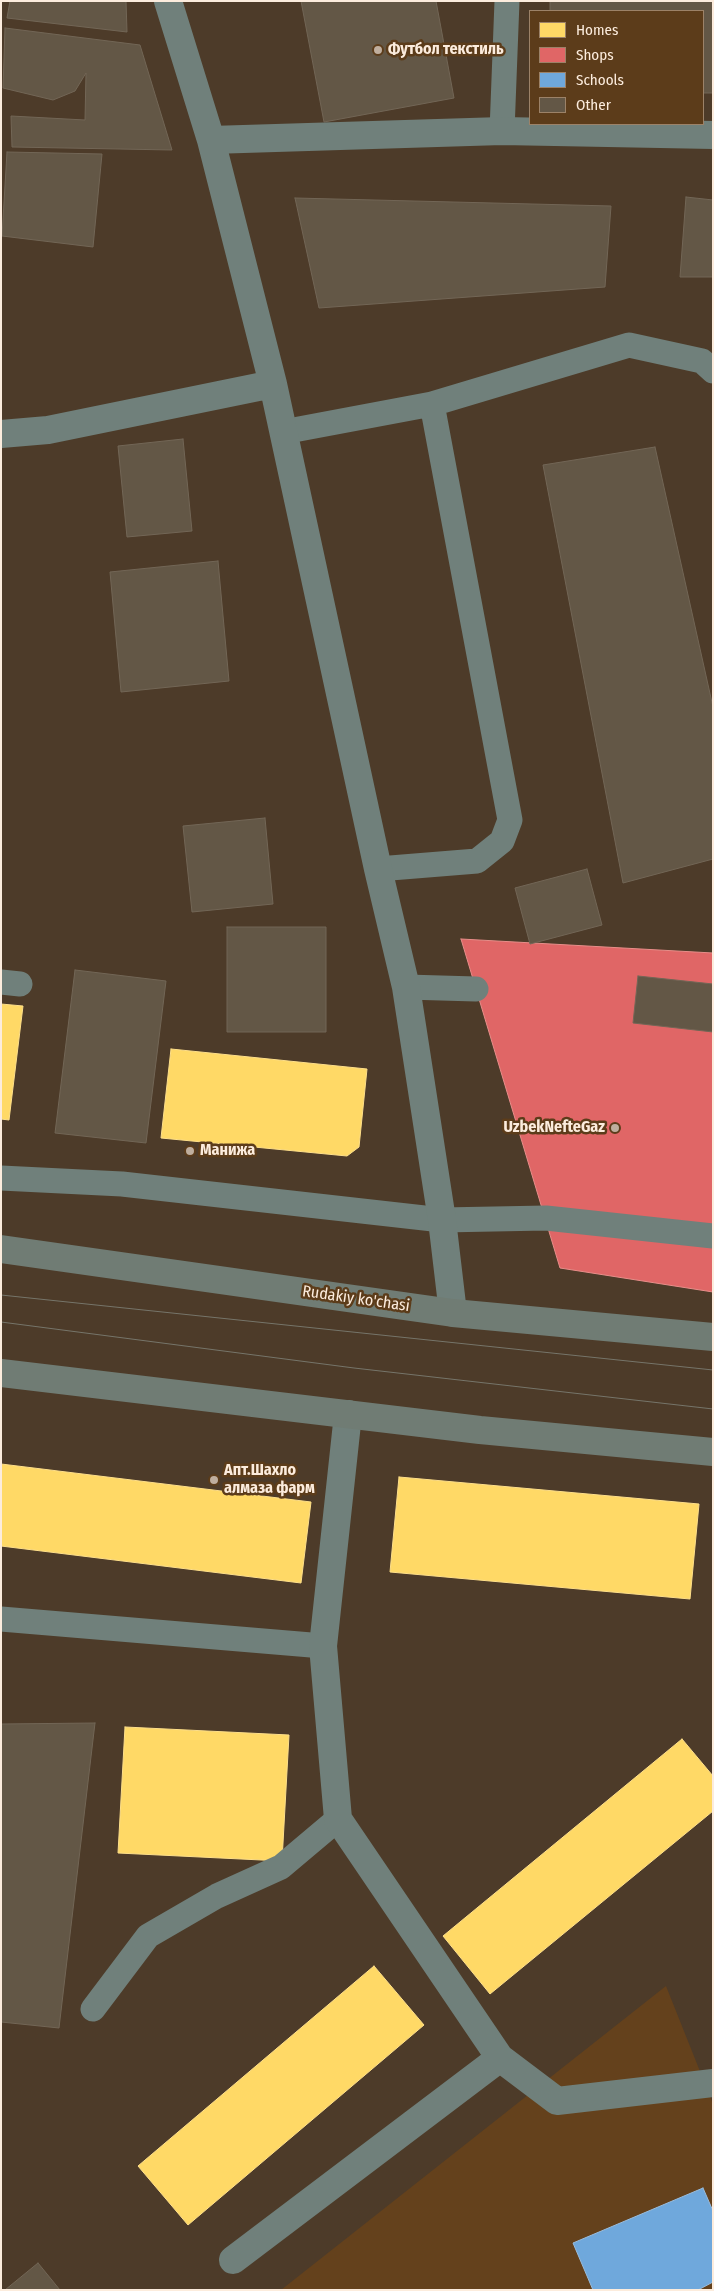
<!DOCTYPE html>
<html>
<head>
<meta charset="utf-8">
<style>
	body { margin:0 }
	#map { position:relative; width:714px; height:2291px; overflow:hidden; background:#4d3b29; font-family:"Fira Sans Condensed",sans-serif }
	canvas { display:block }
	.frame { position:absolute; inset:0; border:2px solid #fcecdd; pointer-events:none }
	.legend { position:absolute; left:529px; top:10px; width:175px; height:115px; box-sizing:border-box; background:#5c3c1a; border:1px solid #9c8268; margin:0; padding:6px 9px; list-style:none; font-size:15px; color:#fcecdd }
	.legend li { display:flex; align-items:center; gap:10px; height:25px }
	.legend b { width:25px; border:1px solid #9c8268 }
</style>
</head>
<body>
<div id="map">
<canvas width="714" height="2291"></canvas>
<div class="frame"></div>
<ul class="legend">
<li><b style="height:14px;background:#ffd966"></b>Homes</li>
<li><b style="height:14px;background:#e06666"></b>Shops</li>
<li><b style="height:14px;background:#6fa8dc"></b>Schools</li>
<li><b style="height:14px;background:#635746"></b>Other</li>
</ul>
</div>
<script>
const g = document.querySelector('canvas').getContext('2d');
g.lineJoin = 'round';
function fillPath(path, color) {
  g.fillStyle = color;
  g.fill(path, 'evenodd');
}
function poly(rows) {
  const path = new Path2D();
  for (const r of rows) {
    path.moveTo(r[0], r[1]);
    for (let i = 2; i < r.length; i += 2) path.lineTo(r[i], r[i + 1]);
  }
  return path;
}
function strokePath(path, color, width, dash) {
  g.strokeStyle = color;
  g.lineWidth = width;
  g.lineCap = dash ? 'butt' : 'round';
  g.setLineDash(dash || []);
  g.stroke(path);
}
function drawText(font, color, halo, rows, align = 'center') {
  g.font = font + ' "Fira Sans Condensed",sans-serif';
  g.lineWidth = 5;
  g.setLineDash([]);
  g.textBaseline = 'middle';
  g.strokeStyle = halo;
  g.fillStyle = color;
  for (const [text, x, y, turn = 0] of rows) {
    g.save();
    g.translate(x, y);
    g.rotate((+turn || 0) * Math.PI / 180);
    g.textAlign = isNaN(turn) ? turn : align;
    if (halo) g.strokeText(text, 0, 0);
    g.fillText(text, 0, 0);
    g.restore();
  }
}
fillPath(poly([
	[666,1986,713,2104,713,2290,281,2290]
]), '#64411c');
const homes = poly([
	[1,1004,23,1006,9,1120,1,1119,1,1004],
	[171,1049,367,1069,359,1147,347,1156,161,1138,171,1049],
	[1,1464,311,1502,301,1583,1,1546,1,1464],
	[399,1477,699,1504,690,1599,390,1572,399,1477],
	[125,1727,289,1735,282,1861,118,1853,125,1727],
	[682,1739,713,1776,713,1811,490,1994,443,1936,682,1739],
	[374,1966,424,2025,188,2225,138,2166,374,1966]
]);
fillPath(homes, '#ffd966');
strokePath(homes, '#fedf8a', 1);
const shops = poly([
	[461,939,713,953,713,1292,560,1268,461,939]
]);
fillPath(shops, '#e06666');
strokePath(shops, '#e88e8a', 1);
const schools = poly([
	[703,2188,713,2211,713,2282,698,2290,593,2290,573,2243,703,2188]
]);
fillPath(schools, '#6fa8dc');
strokePath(schools, '#99bcdc', 1);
const building = poly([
	[10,1,126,1,127,32,7,18,10,1],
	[301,1,436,1,454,98,324,122,301,1],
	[550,1,713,1,713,93,703,93,703,11,550,11,550,1],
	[5,28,140,45,172,150,12,147,11,116,85,120,86,73,75,91,53,100,3,88,5,28],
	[7,152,102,154,93,247,2,236,7,152],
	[686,197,713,200,713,277,680,277,686,197],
	[295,198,611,206,605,287,319,308,295,198],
	[183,439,192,531,127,537,118,446,183,439],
	[655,447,713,707,713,859,623,883,543,465,655,447],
	[218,561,229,681,121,692,110,572,218,561],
	[265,818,273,904,192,912,183,826,265,818],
	[587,869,602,925,530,944,515,888,587,869],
	[227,927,326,927,326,1032,227,1032,227,927],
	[75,970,166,981,146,1143,55,1133,75,970],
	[638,976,713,984,713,1032,633,1023,638,976],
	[95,1723,59,2028,1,2022,1,1724,95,1723],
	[38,2263,60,2290,5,2290,38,2263]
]);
fillPath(building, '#635746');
strokePath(building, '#726656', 1);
strokePath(poly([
	[502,131,507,1],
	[283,432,432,404,629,345,702,361,713,371],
	[378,869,477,861,502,841,510,820,432,404],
	[1,982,20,984],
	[406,987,476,989],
	[1,1178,122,1184,442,1220,546,1218,713,1236],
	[1,1619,323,1646],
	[93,2009,148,1936,217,1896,281,1867,338,1819]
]), '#70807b', 25);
strokePath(poly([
	[168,1,211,140,273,384,378,869,406,987,442,1220,453,1313],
	[211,140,502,131,713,135],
	[1,434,48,430,273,384],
	[500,2058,557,2101,713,2083],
	[233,2260,500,2058,338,1819,323,1646,348,1414]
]), '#70807b', 28);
strokePath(poly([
	[1,1249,453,1313,713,1337],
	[1,1373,480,1430,713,1452]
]), '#707c74', 28);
strokePath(poly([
	[1,1295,713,1370],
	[1,1322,354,1368,713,1409]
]), '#76756a', 1);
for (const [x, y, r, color] of [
	[378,50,5,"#bfae9e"],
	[615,1128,5,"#bfae9e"],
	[190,1151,5,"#bfae9e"],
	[214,1480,5,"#bfae9e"]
]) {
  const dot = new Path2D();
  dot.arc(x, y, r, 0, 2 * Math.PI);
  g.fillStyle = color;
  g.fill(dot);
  strokePath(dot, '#5c3c1a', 2);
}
drawText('bold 16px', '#fcecdd', '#5c3c1a', [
	["Футбол текстиль",388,50],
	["UzbekNefteGaz",605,1128,"right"],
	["Манижа",200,1151],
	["Апт.Шахло",224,1471],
	["алмаза фарм",224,1489]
], 'left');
drawText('16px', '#fcecdd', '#5c3c1a', [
	["Rudakiy ko'chasi",356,1299,8]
]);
</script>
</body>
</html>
